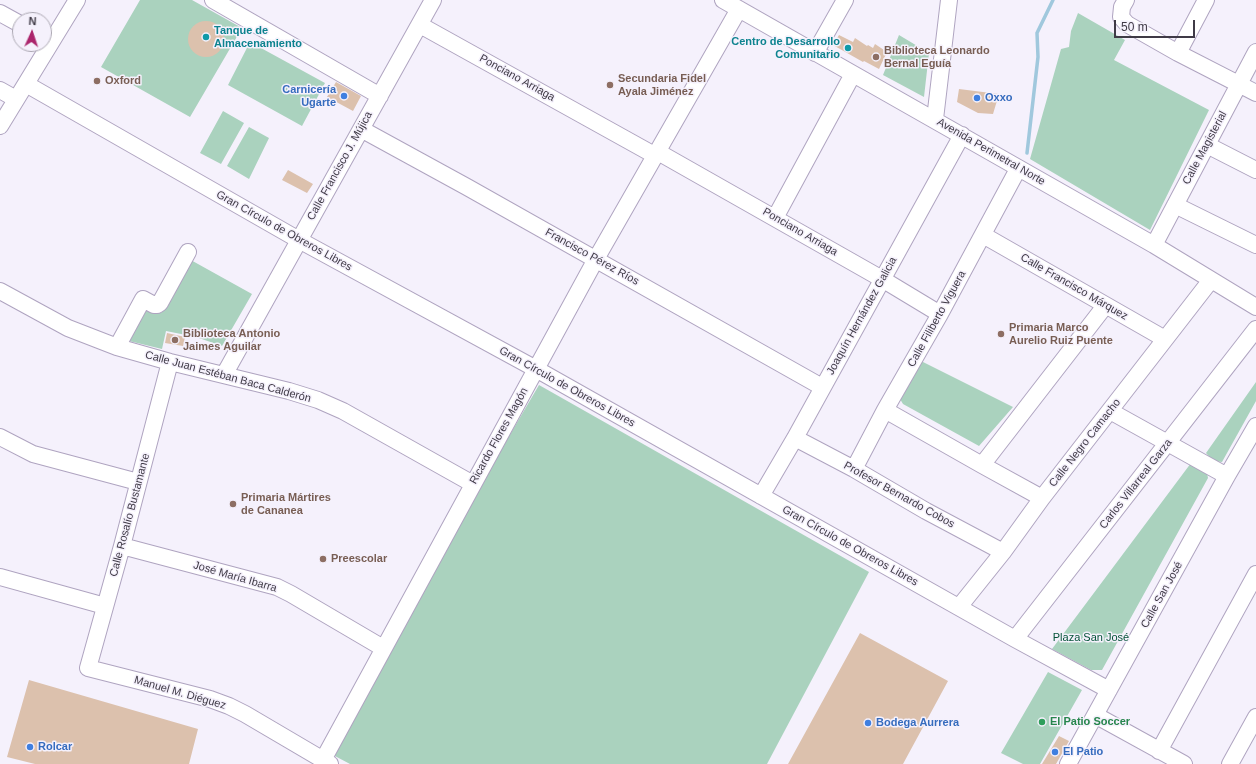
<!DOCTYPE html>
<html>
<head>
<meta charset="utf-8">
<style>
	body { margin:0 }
	#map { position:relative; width:1256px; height:764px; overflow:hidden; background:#f5f1fc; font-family:Helvetica,sans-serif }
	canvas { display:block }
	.north { position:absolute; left:12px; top:12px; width:40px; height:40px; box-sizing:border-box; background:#f5f1fc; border:1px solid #aca8b3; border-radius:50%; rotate:3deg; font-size:11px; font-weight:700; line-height:16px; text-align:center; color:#3f3a46 }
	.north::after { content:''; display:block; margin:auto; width:14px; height:18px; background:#ab256c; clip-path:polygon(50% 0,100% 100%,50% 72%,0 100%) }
	.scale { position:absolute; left:1114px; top:20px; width:81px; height:18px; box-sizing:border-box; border:2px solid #3f3a46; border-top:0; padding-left:5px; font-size:12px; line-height:14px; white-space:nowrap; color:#3f3a46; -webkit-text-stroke:3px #f5f1fc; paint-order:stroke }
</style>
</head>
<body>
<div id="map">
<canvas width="1256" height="764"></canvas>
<div class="north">N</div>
<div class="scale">50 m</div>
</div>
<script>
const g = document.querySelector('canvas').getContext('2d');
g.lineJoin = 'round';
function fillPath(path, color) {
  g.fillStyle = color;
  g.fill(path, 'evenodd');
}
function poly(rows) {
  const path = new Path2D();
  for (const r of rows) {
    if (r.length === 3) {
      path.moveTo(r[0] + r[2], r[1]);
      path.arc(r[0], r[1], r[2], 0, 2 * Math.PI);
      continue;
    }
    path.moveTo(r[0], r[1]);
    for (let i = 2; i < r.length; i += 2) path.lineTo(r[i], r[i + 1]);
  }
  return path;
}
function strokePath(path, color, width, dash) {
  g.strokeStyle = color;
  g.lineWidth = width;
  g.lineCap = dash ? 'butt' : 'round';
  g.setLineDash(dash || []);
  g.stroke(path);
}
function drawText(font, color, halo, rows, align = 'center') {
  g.font = font + ' Helvetica,sans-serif';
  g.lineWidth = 3;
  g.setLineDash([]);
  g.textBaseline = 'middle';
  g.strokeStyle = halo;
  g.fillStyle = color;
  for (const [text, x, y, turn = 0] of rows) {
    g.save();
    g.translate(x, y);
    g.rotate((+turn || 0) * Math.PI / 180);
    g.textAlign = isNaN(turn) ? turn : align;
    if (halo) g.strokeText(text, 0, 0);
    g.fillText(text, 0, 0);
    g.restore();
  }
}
fillPath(poly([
	[140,0,192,0,242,28,190,117,101,67],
	[1078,13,1125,40,1114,60,1209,110,1150,230,1030,159,1061,49,1069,47,1071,31],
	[899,35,929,53,924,97,883,75],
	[250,42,325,83,302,126,228,85],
	[223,111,244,123,221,164,200,153],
	[249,127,269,138,249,179,227,166],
	[189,259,252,294,222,346,196,337,166,331,162,349,125,340,145,305,161,313],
	[921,361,1013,407,979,446,903,404,900,399],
	[1256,382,1256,401,1222,462,1213,461,1206,453],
	[539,385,869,572,767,764,350,764,333,755,491,467],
	[1191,463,1207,473,1208,478,1102,670,1091,670,1052,649],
	[1048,672,1082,690,1040,764,1023,764,1001,753]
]), '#aad2be');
strokePath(poly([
	[1027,153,1038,57,1037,33,1053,0]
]), '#a0c8dd', 3.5);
fillPath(poly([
	[206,39,18],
	[839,35,853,42,855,38,867,46,868,45,873,48,875,44,887,52,879,69,864,61,863,62,833,45],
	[336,82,361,96,353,111,327,97],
	[959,89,999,94,993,114,978,113,957,102],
	[288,170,313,184,307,193,282,180],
	[167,333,185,337,183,346,165,343],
	[860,633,948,681,903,764,788,764],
	[29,680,198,729,189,764,35,764,7,757],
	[1059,736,1069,741,1056,764,1042,764]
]), '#dcc1ad');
const minor = poly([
	[213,0,380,96],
	[723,0,1154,245,1256,307],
	[1126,0,1122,7,1121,17,1127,24,1178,53,1256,93],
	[0,13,20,24],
	[420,25,656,156],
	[815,53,845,0],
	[1178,53,1206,0],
	[26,84,299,240,536,369,1015,639,1109,690],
	[0,90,16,99],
	[935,119,949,0],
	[0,126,77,0],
	[361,129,467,187,822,387],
	[1207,145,1256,170],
	[658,152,882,279,940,314],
	[1175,205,1256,245],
	[775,218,853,74],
	[983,235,1165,339],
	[1154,245,1256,52],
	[0,291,68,328,117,347,170,362,289,391,318,400,343,411,473,484],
	[117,347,143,299,154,305,157,305,160,303,188,252],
	[170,362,122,546,88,668,210,699,229,706,245,714,330,764],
	[224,375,433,0],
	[885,410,982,465,1042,498],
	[1110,411,1227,476],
	[0,437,33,454,138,482],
	[795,438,854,469,926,511,1003,552],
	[982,465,1105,306],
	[854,469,885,410,940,314,1018,169],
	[761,496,795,438,962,135],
	[122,546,277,587,291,594,383,648],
	[0,577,105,606],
	[959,607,1003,552,1042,498,1211,280],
	[1015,639,1256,329],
	[1095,715,1184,764],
	[1159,751,1256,574],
	[323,760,596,259,739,9],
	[1068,764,1227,476,1256,426],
	[1230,764,1256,717]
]);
strokePath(minor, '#afa4c0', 18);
strokePath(minor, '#fff', 16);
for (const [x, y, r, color] of [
	[206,37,4,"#0f9aa8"],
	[848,48,4,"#0f9aa8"],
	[876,57,4,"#8d6e63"],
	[97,81,4,"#8d6e63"],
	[610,85,4,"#8d6e63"],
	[344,96,4,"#3f7fe0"],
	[977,98,4,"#3f7fe0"],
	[1001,334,4,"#8d6e63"],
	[175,340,4,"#8d6e63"],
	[233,504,4,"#8d6e63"],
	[323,559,4,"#8d6e63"],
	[1042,722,4,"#2e9e5b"],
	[868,723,4,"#3f7fe0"],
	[30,747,4,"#3f7fe0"],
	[1055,752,4,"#3f7fe0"]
]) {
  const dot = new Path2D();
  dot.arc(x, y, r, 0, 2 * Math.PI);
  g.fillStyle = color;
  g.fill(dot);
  strokePath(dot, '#f5f1fc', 1.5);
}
drawText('bold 11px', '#0d838f', '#f5f1fc', [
	["Tanque de",214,31],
	["Almacenamiento",214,44],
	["Centro de Desarrollo",840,42,"right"],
	["Comunitario",840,55,"right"]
], 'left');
drawText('bold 11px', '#785e54', '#f5f1fc', [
	["Biblioteca Leonardo",884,51],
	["Bernal Eguía",884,64],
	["Secundaria Fidel",618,79],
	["Ayala Jiménez",618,92],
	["Oxford",105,81],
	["Primaria Marco",1009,328],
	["Aurelio Ruiz Puente",1009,341],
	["Biblioteca Antonio",183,334],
	["Jaimes Aguilar",183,347],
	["Primaria Mártires",241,498],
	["de Cananea",241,511],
	["Preescolar",331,559]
], 'left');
drawText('11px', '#3f3a46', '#f5f1fc', [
	["Ponciano Arriaga",517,78,29],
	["Calle Magisterial",1205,148,-62],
	["Avenida Perimetral Norte",991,152,30],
	["Calle Francisco J. Mújica",340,166,-61],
	["Gran Círculo de Obreros Libres",284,231,29],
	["Ponciano Arriaga",800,232,30],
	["Francisco Pérez Ríos",592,257,29],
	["Calle Francisco Márquez",1074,287,30],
	["Joaquín Hernández Galicia",862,316,-61],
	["Calle Filiberto Viguera",937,319,-61],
	["Calle Juan Estéban Baca Calderón",228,377,15],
	["Gran Círculo de Obreros Libres",567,387,29],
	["Ricardo Flores Magón",499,436,-61],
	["Calle Negro Camacho",1085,443,-52],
	["Carlos Villarreal Garza",1136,484,-52],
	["Profesor Bernardo Cobos",899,495,29],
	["Calle Rosalío Bustamante",130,515,-75],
	["Gran Círculo de Obreros Libres",850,546,29],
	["José María Ibarra",235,577,16],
	["Calle San José",1162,595,-61],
	["Manuel M. Diéguez",180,693,16]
]);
drawText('bold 11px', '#366cbe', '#f5f1fc', [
	["Carnicería",336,90,"right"],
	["Ugarte",336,103,"right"],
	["Oxxo",985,98],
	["Bodega Aurrera",876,723],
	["Rolcar",38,747],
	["El Patio",1063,752]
], 'left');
drawText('11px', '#045238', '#f5f1fc', [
	["Plaza San José",1091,638]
]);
drawText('bold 11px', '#27864d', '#f5f1fc', [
	["El Patio Soccer",1050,722]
], 'left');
</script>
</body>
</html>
